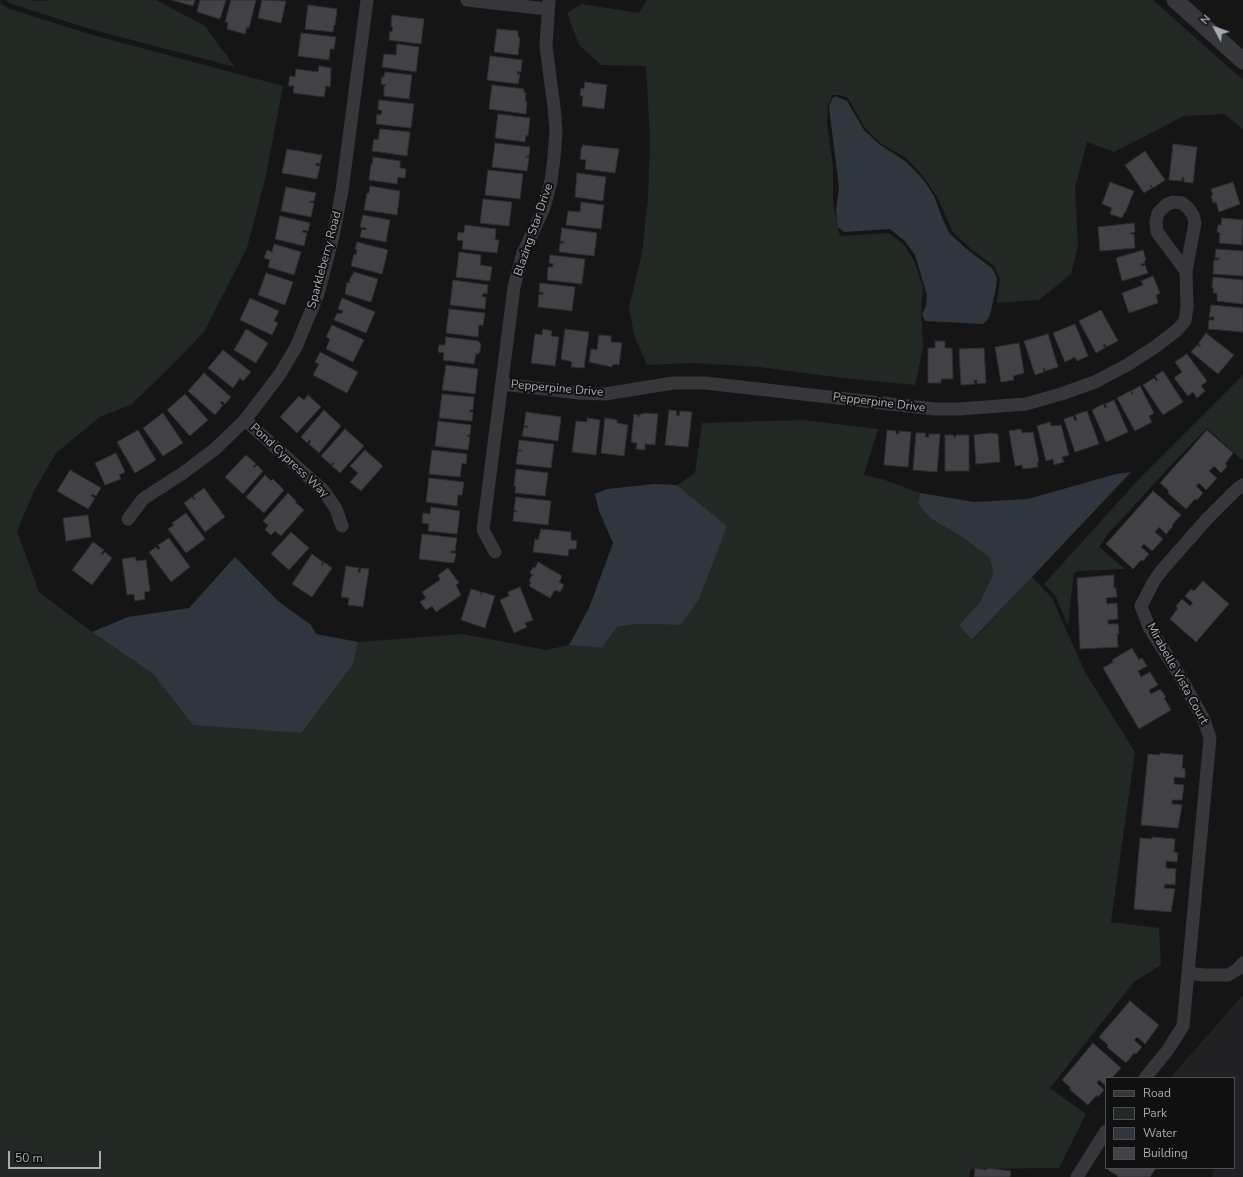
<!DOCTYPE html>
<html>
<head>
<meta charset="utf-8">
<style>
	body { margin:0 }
	#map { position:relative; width:1243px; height:1177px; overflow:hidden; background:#151516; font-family:"Nunito Sans",sans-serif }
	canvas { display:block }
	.legend { position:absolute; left:1105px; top:1077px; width:130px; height:92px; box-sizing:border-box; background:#101011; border:1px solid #4d4e53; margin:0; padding:5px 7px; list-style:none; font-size:12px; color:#a8abb5 }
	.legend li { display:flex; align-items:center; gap:8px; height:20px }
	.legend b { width:20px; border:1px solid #4d4e53 }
	.north { position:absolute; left:1195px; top:8px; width:40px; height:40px; -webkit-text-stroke:3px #101011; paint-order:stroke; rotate:311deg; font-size:11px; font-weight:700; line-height:16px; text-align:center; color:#a8abb5 }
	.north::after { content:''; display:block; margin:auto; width:14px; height:18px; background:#a8abb5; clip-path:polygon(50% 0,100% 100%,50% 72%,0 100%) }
	.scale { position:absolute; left:8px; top:1151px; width:93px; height:18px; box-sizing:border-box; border:2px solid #a8abb5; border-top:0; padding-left:5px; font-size:12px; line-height:14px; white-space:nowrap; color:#a8abb5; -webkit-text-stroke:3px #101011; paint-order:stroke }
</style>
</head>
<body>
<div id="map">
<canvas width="1243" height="1177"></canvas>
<ul class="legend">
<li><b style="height:5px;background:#36373b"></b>Road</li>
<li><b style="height:11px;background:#222823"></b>Park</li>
<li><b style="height:11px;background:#2f363e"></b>Water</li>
<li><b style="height:11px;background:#424246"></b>Building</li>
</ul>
<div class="north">N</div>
<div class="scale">50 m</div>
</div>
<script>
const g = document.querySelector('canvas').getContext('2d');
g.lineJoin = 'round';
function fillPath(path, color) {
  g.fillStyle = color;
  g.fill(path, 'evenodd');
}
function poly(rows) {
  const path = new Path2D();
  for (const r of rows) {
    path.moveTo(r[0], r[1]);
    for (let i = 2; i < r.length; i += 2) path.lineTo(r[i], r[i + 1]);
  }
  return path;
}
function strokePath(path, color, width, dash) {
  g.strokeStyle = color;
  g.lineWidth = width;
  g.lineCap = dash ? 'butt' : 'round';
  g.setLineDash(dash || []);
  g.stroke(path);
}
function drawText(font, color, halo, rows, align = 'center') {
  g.font = font + ' "Nunito Sans",sans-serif';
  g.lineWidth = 4;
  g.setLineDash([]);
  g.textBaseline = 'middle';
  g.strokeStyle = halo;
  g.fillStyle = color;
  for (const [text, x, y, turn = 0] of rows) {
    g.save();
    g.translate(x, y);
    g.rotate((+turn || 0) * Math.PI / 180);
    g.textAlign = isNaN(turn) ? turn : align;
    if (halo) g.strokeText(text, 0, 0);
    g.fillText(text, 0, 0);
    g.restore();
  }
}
fillPath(poly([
	[1243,995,1243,1177,1212,1177,1214,1168,1234,1168,1234,1078,1170,1078]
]), '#212123');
fillPath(poly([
	[5,0,32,0,36,1,51,0,156,0,205,26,235,67,90,29,12,4],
	[647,0,1153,0,1243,80,1243,129,1224,114,1184,116,1114,152,1087,142,1075,188,1078,245,1071,274,1039,300,997,303,1000,279,994,266,971,249,953,232,937,197,923,176,906,158,880,143,865,128,848,98,840,95,832,95,828,106,827,122,833,167,833,202,840,236,889,233,905,246,915,263,923,288,921,313,923,349,915,385,842,378,759,367,693,363,647,365,634,335,629,307,642,253,648,198,650,140,646,66,601,65,579,45,567,13,582,4,639,13],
	[0,3,10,9,89,34,283,86,266,176,247,248,204,332,171,366,132,404,100,417,56,453,35,489,17,531,39,592,92,632,153,674,193,725,353,664,358,642,463,634,546,650,569,645,602,648,617,627,638,624,681,625,727,526,677,485,695,473,702,423,803,420,878,429,864,475,885,480,920,493,918,504,930,518,962,537,990,558,993,574,980,602,959,625,973,640,1032,577,1052,598,1085,672,1135,752,1111,922,1159,928,1161,965,1134,982,1050,1088,1086,1114,1059,1168,971,1169,969,1177,0,1177],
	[1243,375,1243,461,1207,428,1173,463,1108,534,1099,547,1125,569,1078,571,1074,573,1068,625,1055,595,1044,584,1138,480]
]), '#222823');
fillPath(poly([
	[835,96,847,101,864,130,879,144,905,161,923,179,934,196,943,220,950,234,969,251,992,268,997,278,996,287,991,311,988,319,983,324,925,321,922,314,926,306,927,295,915,255,905,241,890,229,844,232,838,227,836,210,839,188,829,107,832,99],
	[1131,472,1032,577,972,640,959,625,980,602,993,574,990,558,962,537,930,518,918,504,920,493,974,502,1028,499,1116,474],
	[654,484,677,485,727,526,699,599,681,625,638,624,617,627,602,648,569,645,589,608,613,543,599,511,595,494,607,489],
	[235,557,278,601,311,625,316,634,358,642,353,664,301,733,193,725,153,674,92,632,128,617,189,608]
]), '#2f363e');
const building = poly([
	[171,0,195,0,193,6,171,0],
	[200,0,226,0,220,19,197,12,200,0],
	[231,0,256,0,249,28,247,27,245,34,227,29,228,22,225,22,231,0],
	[262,0,286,1,281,23,258,18,262,0],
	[308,5,337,9,335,25,334,25,333,32,305,29,308,5],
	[392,15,424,19,421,44,389,40,390,31,392,32,393,27,391,26,392,15],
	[497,29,518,31,518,37,520,38,518,55,494,52,497,29],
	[301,33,336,37,334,49,330,49,329,60,298,56,301,33],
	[397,44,419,47,416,72,382,67,384,54,396,55,397,44],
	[490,56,522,60,521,72,518,71,517,74,520,74,518,84,487,80,490,56],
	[319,66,331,68,330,87,326,86,324,97,293,93,294,86,288,86,290,76,295,77,296,69,318,72,319,66],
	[385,72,412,75,409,99,384,96,384,86,386,86,386,85,381,84,382,77,384,77,385,72],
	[585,82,607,85,604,109,582,106,583,96,580,96,581,88,584,89,585,82],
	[492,85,524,89,524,92,526,93,525,101,527,101,526,114,489,109,492,85],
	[379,100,414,104,411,128,376,124,377,114,381,115,382,110,378,110,379,100],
	[498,114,530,118,528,136,526,135,525,142,495,138,498,114],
	[380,129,410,132,407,156,372,151,374,139,378,140,380,129],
	[495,143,530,147,529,156,526,156,526,157,529,158,527,171,492,167,495,143],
	[1173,144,1197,147,1193,183,1184,182,1184,178,1182,177,1182,181,1169,180,1173,144],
	[583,145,619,149,615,173,585,169,586,160,580,159,581,152,581,149,583,145],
	[287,149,322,155,320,164,316,163,316,166,320,166,317,179,282,173,287,149],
	[1145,151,1165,180,1153,188,1151,185,1150,186,1152,188,1144,193,1125,165,1145,151],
	[373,157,400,161,400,168,406,169,405,178,398,177,397,184,369,180,371,164,372,165,373,157],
	[488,170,523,174,520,199,485,195,488,170],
	[577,173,606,177,603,201,575,197,577,173],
	[1110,182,1134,191,1125,213,1124,213,1122,218,1110,214,1112,208,1102,204,1110,182],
	[1233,182,1240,204,1219,212,1216,202,1213,203,1211,196,1213,195,1211,189,1233,182],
	[370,186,400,191,397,215,364,210,367,193,369,193,370,186],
	[286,187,316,193,314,201,310,201,309,202,314,203,311,217,281,211,286,187],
	[483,199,512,202,509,226,480,223,483,199],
	[581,202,604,205,601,229,566,225,568,211,580,212,581,202],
	[363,215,390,220,386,242,360,237,362,229,366,230,366,228,360,227,363,215],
	[280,216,310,223,308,231,303,230,302,232,307,233,304,246,275,239,280,216],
	[1222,218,1243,220,1242,245,1219,243,1220,233,1217,232,1218,225,1221,225,1222,218],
	[1134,223,1135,232,1130,233,1130,234,1134,234,1135,248,1100,251,1098,227,1134,223],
	[465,225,496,229,495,240,499,240,497,253,462,249,463,241,457,240,458,232,464,233,465,225],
	[562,228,597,233,594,256,559,252,560,243,564,243,564,242,560,241,562,228],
	[357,242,388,250,382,274,351,266,354,254,356,255,357,250,355,249,357,242],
	[274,244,301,252,294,275,268,267,270,260,264,258,267,250,272,252,274,244],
	[1216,249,1243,251,1243,276,1213,274,1214,260,1219,260,1219,258,1215,258,1216,249],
	[1143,250,1146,260,1144,261,1145,263,1141,264,1141,266,1145,265,1148,273,1122,281,1116,258,1143,250],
	[459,252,481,255,480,265,492,267,490,281,456,277,459,252],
	[550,255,585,259,582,284,547,280,548,267,553,267,553,264,549,263,550,255],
	[354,272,378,279,371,302,345,294,347,282,351,283,349,281,352,275,353,275,354,272],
	[266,273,293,282,285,305,258,295,266,273],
	[1153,276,1160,293,1156,295,1158,303,1129,313,1122,293,1143,285,1141,281,1153,276],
	[1213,277,1243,280,1243,304,1217,301,1217,293,1213,293,1214,288,1212,288,1213,277],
	[453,280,488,285,487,294,483,293,482,297,486,297,485,309,450,305,453,280],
	[540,283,575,287,572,311,538,307,539,294,543,295,543,292,539,292,540,283],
	[250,298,279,311,274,321,278,323,272,335,240,320,250,298],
	[342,298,375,312,366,333,334,320,337,313,341,314,343,311,338,309,342,298],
	[1211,305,1243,308,1243,332,1208,329,1209,320,1214,320,1214,317,1209,317,1211,305],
	[449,309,485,313,483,325,479,325,478,337,446,333,449,309],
	[1101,310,1118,341,1106,347,1105,344,1103,345,1105,348,1096,353,1079,321,1101,310],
	[1075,324,1088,356,1077,361,1075,357,1065,362,1053,333,1075,324],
	[332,325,364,340,353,362,326,349,330,339,326,337,332,325],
	[246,329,268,343,256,363,234,350,246,329],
	[543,329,552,331,551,336,559,337,555,366,531,363,535,334,542,335,543,329],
	[565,329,589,332,584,368,571,367,572,362,561,359,565,329],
	[1206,333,1234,355,1218,374,1191,352,1197,345,1199,347,1201,346,1198,344,1206,333],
	[1048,334,1058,367,1045,371,1045,368,1043,369,1044,372,1035,375,1024,341,1048,334],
	[599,335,611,336,611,342,622,343,619,365,613,364,612,367,589,362,591,349,597,350,599,335],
	[446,337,478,341,481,344,480,351,478,354,476,353,474,364,443,360,444,353,438,352,439,345,445,345,446,337],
	[935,341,945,341,945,348,952,348,953,379,941,379,941,383,928,383,928,348,935,348,935,341],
	[1019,343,1024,373,1013,376,1014,380,1001,382,995,347,1019,343],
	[984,348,986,383,977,384,977,380,974,380,975,384,961,385,959,349,984,348],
	[223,350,251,372,243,381,240,378,233,388,208,368,223,350],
	[320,352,358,372,347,393,313,375,319,364,315,362,320,352],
	[1187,354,1207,381,1201,386,1205,391,1197,398,1193,392,1188,396,1174,378,1182,372,1175,362,1187,354],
	[446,365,478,369,475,394,442,390,446,365],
	[1163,371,1183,402,1163,415,1143,385,1154,378,1156,381,1158,380,1155,376,1163,371],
	[204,373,231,397,225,404,222,401,220,403,223,405,215,415,188,391,204,373],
	[1140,386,1154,413,1149,416,1152,422,1135,431,1117,398,1130,391,1132,395,1133,394,1131,391,1140,386],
	[185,394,208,420,190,436,167,410,185,394],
	[442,394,474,397,473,410,470,410,469,412,473,412,472,421,439,418,442,394],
	[308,395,321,407,297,433,280,417,299,396,304,400,308,395],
	[1114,400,1128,432,1106,442,1092,410,1103,404,1105,408,1107,407,1105,404,1114,400],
	[324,410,341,426,319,453,309,444,311,441,309,440,307,443,301,437,324,410],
	[669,410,677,411,676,415,679,416,680,411,692,412,688,447,665,445,669,410],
	[1087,411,1099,444,1075,452,1064,419,1073,416,1075,421,1077,420,1075,415,1087,411],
	[526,412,561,417,558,441,522,436,524,427,528,428,528,426,524,426,526,412],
	[163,413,183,443,163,456,143,428,163,413],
	[644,413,658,414,655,445,645,444,645,450,636,449,637,443,631,442,634,414,638,415,638,417,639,417,640,414,644,414,644,413],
	[587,418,600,420,596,455,572,452,576,421,587,422,587,418],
	[605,418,617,420,617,423,628,425,624,456,601,453,605,418],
	[438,421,471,425,470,435,467,435,467,436,470,437,468,450,435,446,438,421],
	[1050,422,1051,426,1061,425,1069,455,1062,457,1064,462,1054,465,1053,459,1046,461,1037,426,1050,422],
	[345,429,364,446,340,473,332,466,334,463,333,462,331,465,321,456,345,429],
	[1021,429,1022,433,1033,432,1039,462,1037,462,1038,467,1023,469,1022,465,1015,466,1009,431,1021,429],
	[138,430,156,460,135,473,117,442,138,430],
	[887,430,896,431,896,434,899,434,899,431,911,432,908,467,884,465,887,430],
	[1207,430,1233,453,1225,464,1227,466,1221,473,1214,466,1209,471,1217,478,1206,490,1199,483,1196,486,1203,493,1197,500,1195,499,1186,509,1168,493,1169,491,1160,483,1207,430],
	[916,433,926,433,925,437,929,437,929,434,940,434,937,472,913,470,916,433],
	[990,433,998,434,1000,462,976,464,974,435,990,433],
	[945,435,954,435,954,438,955,438,956,435,969,435,969,471,945,471,945,435],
	[519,440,554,444,551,468,516,464,518,451,522,451,522,450,518,450,519,440],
	[365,450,383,466,361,491,350,482,358,473,350,466,365,450],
	[432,450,467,454,466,464,462,463,460,477,429,474,432,450],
	[116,453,125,472,119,475,121,479,105,485,95,463,116,453],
	[246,455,256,464,253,467,254,468,257,465,263,471,243,494,225,477,246,455],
	[516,469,548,473,545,496,515,493,516,486,514,486,516,469],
	[70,470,101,488,96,496,92,494,91,496,95,498,88,509,57,491,70,470],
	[265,475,271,481,273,479,284,490,264,513,246,497,265,475],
	[429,478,464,482,462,495,458,495,457,506,426,502,429,478],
	[204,488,225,517,205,532,184,503,192,497,194,500,195,499,193,496,204,488],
	[1153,491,1181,515,1172,525,1173,526,1166,534,1159,527,1155,532,1163,539,1152,551,1144,544,1141,547,1149,554,1143,561,1141,560,1133,569,1106,544,1153,491],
	[288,493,296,501,295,502,304,510,281,536,275,531,271,535,265,530,268,525,263,521,288,493],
	[516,497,551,501,548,525,513,521,514,512,517,512,517,511,514,510,516,497],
	[431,507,460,511,457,534,428,531,429,524,422,523,423,513,430,514,431,507],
	[186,513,205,539,186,553,168,529,174,525,172,523,186,513],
	[88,515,91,537,66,541,63,518,88,515],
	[541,529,571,532,571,540,577,541,576,549,569,549,568,556,533,552,535,539,538,540,541,529],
	[291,532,309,548,289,570,271,554,291,532],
	[422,534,457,538,455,551,451,551,451,553,456,553,454,563,419,559,422,534],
	[169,538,190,567,171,582,149,552,156,547,158,550,160,548,158,545,169,538],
	[93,542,104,550,101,554,102,555,105,552,112,558,92,585,72,570,93,542],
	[312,554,323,562,321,565,322,566,324,562,332,568,312,597,292,584,312,554],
	[135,557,136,561,146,560,150,591,144,592,145,599,135,601,134,594,127,595,122,559,135,557],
	[538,562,562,576,559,582,564,585,560,592,555,590,550,598,529,586,531,582,529,581,532,575,534,576,530,573,533,567,535,568,538,562],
	[346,566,359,568,358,572,360,573,361,568,369,569,363,607,348,605,349,598,341,597,346,566],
	[448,568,459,583,456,585,461,595,436,612,432,606,426,610,420,602,426,598,422,592,440,580,438,575,448,568],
	[1114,575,1114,588,1116,588,1117,597,1106,598,1107,604,1117,603,1118,619,1108,620,1108,624,1118,624,1119,634,1117,634,1118,647,1080,649,1077,578,1114,575],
	[1203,581,1229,604,1196,642,1170,619,1178,608,1176,606,1182,599,1190,606,1193,603,1185,596,1191,589,1194,591,1203,581],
	[520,587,533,620,525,623,527,627,514,633,500,600,509,596,508,592,520,587],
	[471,589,481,592,480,595,481,595,482,592,495,596,485,628,461,620,471,589],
	[1132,648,1139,660,1142,658,1147,666,1138,671,1141,677,1150,672,1158,685,1149,690,1151,694,1160,689,1166,697,1164,698,1171,710,1139,729,1103,668,1113,662,1112,660,1132,648],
	[1160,753,1183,755,1182,768,1185,769,1185,778,1174,777,1174,784,1184,785,1182,800,1172,800,1172,804,1182,805,1178,828,1141,825,1148,754,1160,755,1160,753],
	[1152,837,1175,839,1174,852,1178,853,1177,862,1166,861,1166,868,1176,869,1175,885,1165,884,1164,888,1175,889,1171,912,1134,909,1140,838,1152,839,1152,837],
	[1130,1001,1159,1025,1145,1044,1137,1037,1134,1040,1142,1047,1136,1054,1134,1053,1126,1063,1107,1047,1108,1045,1099,1037,1130,1001],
	[1093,1043,1121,1068,1112,1078,1106,1078,1106,1086,1099,1080,1097,1083,1104,1090,1098,1097,1097,1095,1088,1105,1069,1089,1071,1088,1062,1080,1093,1043],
	[975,1168,987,1170,987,1168,1011,1171,1010,1177,974,1177,975,1168],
	[1110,1168,1156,1168,1150,1177,1117,1177,1118,1176,1108,1170,1110,1168]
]);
fillPath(building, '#424246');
strokePath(building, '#2f2f32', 1);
strokePath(poly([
	[467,0,547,9],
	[502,384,579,393,605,394,673,383,705,383,935,409,960,409,1026,404,1061,394,1095,382,1127,365,1155,347,1177,330,1185,321,1187,307,1186,271,1195,223,1193,215,1188,208,1182,203,1173,202,1166,205,1158,213,1156,222,1157,232,1186,271],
	[245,420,323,490,336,509,342,526],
	[128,519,143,499,183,473,215,449,245,420,280,374,296,347,318,294,333,236,342,191,367,0],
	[495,552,483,530,514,287,523,253,544,208,551,181,554,158,556,130,554,107,546,46,549,0],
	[1188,973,1203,975,1228,975,1238,969,1243,963],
	[1145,1078,1167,1051,1183,1026,1210,738,1204,720,1178,673,1149,627,1141,606,1154,581,1162,570,1206,520,1237,489,1243,485],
	[1077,1177,1106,1131]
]), '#36373b', 13);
strokePath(poly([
	[1175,0,1243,61]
]), '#36373b', 17);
drawText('12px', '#a8abb5', '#101011', [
	["Blazing Star Drive",534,230,-71],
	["Sparkleberry Road",325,260,-75],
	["Pepperpine Drive",557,389,5],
	["Pepperpine Drive",879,403,7],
	["Pond Cypress Way",289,461,43],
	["Mirabelle Vista Court",1177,674,61]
]);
</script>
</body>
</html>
